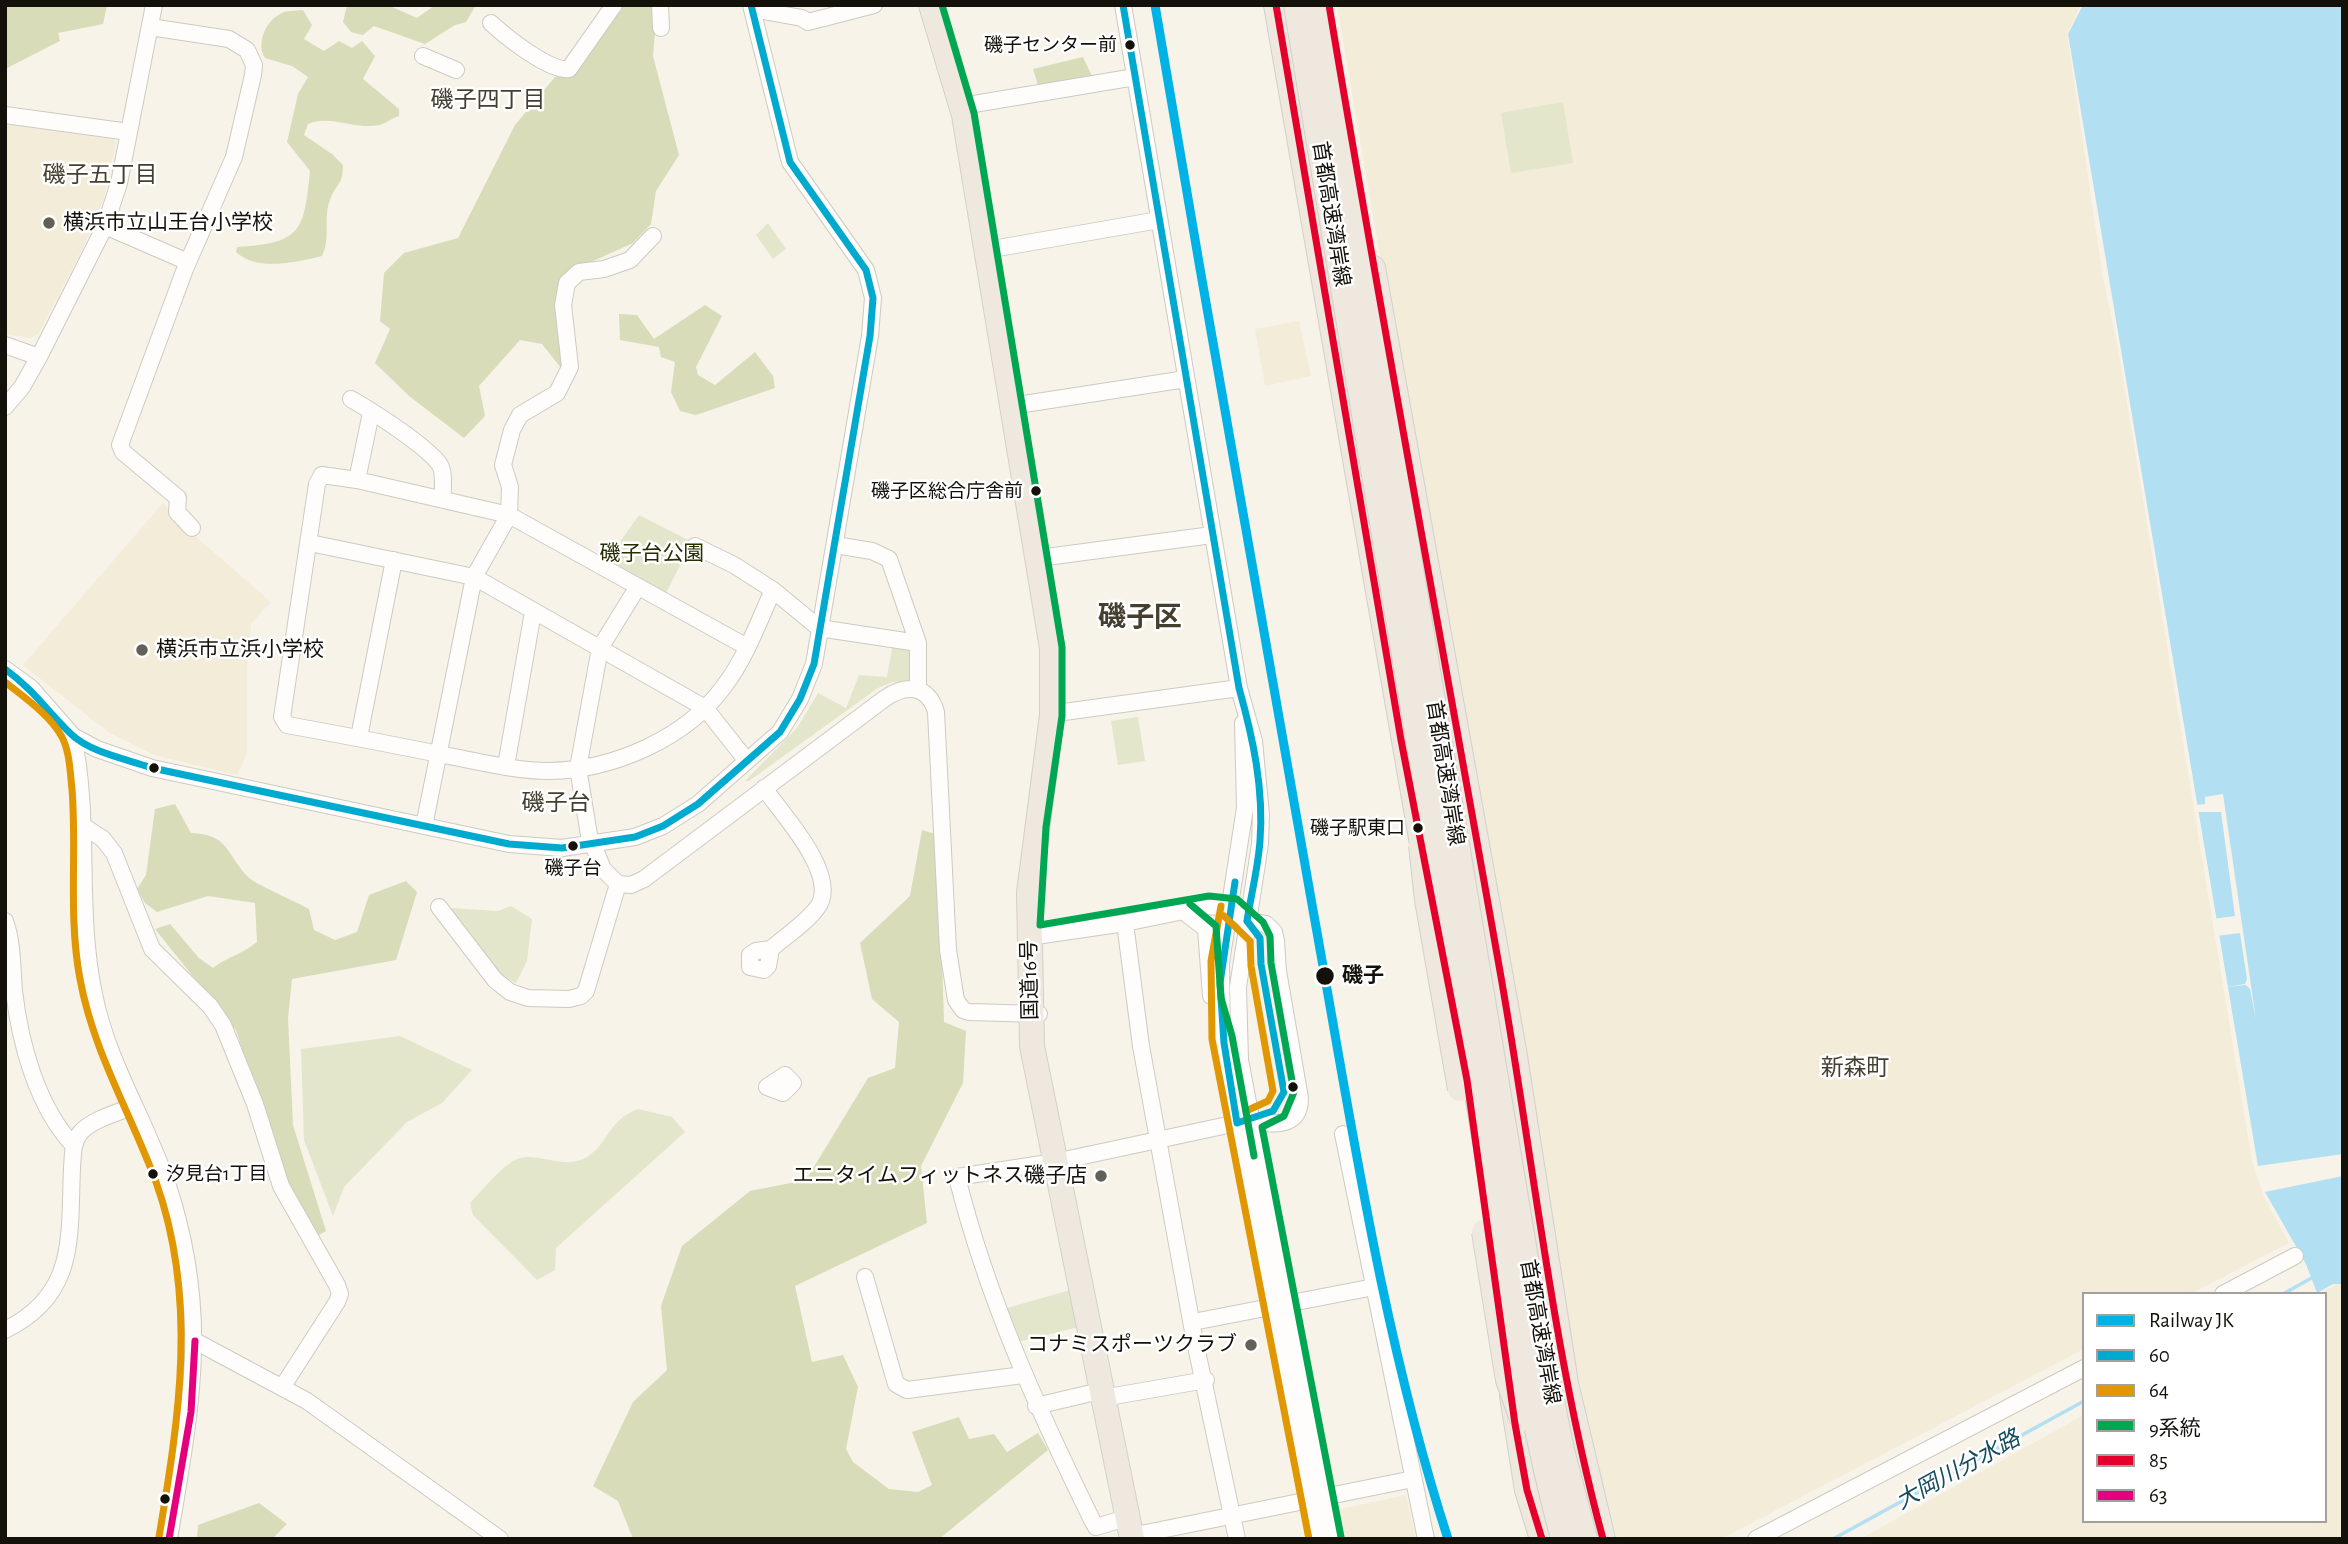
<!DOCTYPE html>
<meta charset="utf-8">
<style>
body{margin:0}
#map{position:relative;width:2348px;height:1544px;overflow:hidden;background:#f7f3e9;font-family:"Alegreya Sans","Noto Sans JP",sans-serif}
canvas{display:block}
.frame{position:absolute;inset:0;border:7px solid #13110a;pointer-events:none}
.legend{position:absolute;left:2082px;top:1292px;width:245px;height:231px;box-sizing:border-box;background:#fff;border:2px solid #a1a09d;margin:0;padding:9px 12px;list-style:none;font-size:21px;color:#13110a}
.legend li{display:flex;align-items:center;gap:14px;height:35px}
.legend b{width:35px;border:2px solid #a1a09d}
</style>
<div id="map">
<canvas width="2348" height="1544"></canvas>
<div class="frame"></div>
<ul class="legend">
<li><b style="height:9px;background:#00b2e5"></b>Railway JK</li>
<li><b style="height:9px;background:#00a9ce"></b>60</li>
<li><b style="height:9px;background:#e09701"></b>64</li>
<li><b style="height:9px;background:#00a651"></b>9系統</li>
<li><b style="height:9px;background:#e4002b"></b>85</li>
<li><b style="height:9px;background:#e5007d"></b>63</li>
</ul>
</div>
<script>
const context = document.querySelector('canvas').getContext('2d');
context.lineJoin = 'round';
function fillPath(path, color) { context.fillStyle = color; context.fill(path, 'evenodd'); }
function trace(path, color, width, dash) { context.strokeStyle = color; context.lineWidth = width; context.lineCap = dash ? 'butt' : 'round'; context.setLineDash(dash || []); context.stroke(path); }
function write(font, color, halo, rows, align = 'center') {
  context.font = font + ' "Alegreya Sans","Noto Sans JP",sans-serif'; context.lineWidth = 5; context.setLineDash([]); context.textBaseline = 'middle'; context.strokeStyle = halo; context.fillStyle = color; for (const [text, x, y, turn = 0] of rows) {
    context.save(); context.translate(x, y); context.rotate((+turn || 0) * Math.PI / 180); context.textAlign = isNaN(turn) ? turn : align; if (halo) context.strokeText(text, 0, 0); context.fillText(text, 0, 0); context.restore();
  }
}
const built = new Path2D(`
 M 1337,5 L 2081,5 L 2067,34 L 2103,278 L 2118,348 L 2252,1161 L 2264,1197 L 2289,1243 L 2190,1294 L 2084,1294 L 2084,1349 L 1721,1539 L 1617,1539 L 1606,1496 L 1578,1376 L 1463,744 Z
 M 5,124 L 113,139 L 116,143 L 104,198 L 83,248 L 39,333 L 31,338 L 5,334 Z
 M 1299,321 L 1311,376 L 1265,386 L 1255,329 Z
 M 163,503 L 186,528 L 271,602 L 251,624 L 247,669 L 247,753 L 237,775 L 154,755 L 108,732 L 23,665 Z
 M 2340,1283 L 2343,1284 L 2343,1539 L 1860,1539 L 2084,1415 L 2084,1521 L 2325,1521 L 2325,1294 L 2318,1294 Z
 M 1406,1495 L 1416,1539 L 1342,1539 L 1336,1510 Z`);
const green = new Path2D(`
 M 1563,102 L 1573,163 L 1511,173 L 1501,113 Z
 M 768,223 L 786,249 L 773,259 L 756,235 Z
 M 639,515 L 692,542 L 665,595 L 603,561 L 612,543 L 620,542 Z
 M 892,648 L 913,648 L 914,684 L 893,682 L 878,688 L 749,781 L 745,781 L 797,728 L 818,693 L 846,708 L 859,675 L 887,677 Z
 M 1138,717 L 1145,761 L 1118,765 L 1111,721 Z
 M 511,906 L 532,919 L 527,961 L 516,983 L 501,976 L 450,908 L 498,911 Z
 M 400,1036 L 472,1070 L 442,1103 L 407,1122 L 344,1187 L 333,1216 L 304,1140 L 301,1049 Z
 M 638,1109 L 672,1117 L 685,1132 L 556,1248 L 555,1270 L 537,1280 L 473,1215 L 470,1203 C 483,1190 497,1171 513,1161 C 533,1148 563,1172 587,1157 C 609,1143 608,1120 638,1109 Z
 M 1070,1290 L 1079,1327 L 1018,1342 L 1004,1309 Z`);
const forest = new Path2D(`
 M 5,5 L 107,5 L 103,24 L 58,33 L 60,41 L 5,69 Z
 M 347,5 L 388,5 L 417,18 L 435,5 L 476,5 L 466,22 L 455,25 L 425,44 L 374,26 L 363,35 L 351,32 L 343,22 Z
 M 621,5 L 654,5 L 657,9 L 653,56 L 679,155 L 656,191 L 651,224 L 633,243 L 569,272 L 555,305 L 563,342 L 561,368 L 542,344 L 520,340 L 479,386 L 485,416 L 464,438 L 409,396 L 375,363 L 390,329 L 380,321 L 384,273 L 404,253 L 458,238 L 515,125 L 555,77 L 573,75 Z
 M 303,10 L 312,25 L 304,39 L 324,51 L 339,41 L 352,48 L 362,41 L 375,56 L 363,79 L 399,109 L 399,116 C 392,118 385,124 379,125 C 356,130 329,114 308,124 L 304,135 L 332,154 L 343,165 C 343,186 336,183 330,200 C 323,217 331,238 322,256 C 296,262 257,272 236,252 L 237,247 C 301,243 304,232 310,171 L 287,142 L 298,94 L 308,77 L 292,66 L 265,58 C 256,44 265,22 280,14 C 285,10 296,11 303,10 Z
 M 1083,57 L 1092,76 L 1038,85 L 1033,69 Z
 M 705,305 L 722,316 L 696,367 L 698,375 L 715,385 L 755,352 L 773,376 L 775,388 L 696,415 L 680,411 L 671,392 L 675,362 L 661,357 L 659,347 L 620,340 L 619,314 L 637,315 L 654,339 Z
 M 175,804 L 191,833 C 231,835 225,854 249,878 C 259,886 295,901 309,909 L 314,930 L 335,940 L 357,932 L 369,895 L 406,881 L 417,892 L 396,960 L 292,979 L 288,1018 L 293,1125 L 326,1231 L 317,1236 L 283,1173 L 236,1030 L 155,929 L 170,924 L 199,958 L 213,968 C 227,957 243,954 257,942 L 255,903 L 208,896 L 157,912 L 145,903 L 137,889 L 146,875 L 155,809 Z
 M 922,830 L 938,835 L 944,1022 L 966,1031 L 963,1083 L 921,1166 L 927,1223 L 795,1286 L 812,1362 L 843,1355 L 858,1387 L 846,1449 L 853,1462 L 889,1489 L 918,1492 L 932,1485 L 912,1432 L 959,1417 L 969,1439 L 994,1434 L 1007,1452 L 1038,1433 L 1048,1450 L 939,1539 L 633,1539 L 618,1501 L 593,1486 L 633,1402 L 667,1370 L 661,1306 L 682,1246 L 750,1191 L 806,1180 L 868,1078 L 895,1068 L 899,1022 L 872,999 L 860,943 L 910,896 Z
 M 259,1503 L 287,1524 L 272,1539 L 197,1539 L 198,1525 Z`);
const water = new Path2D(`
 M 2083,5 L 2343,5 L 2343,1154 L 2258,1166 L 2068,34 Z
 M 2343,1176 L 2343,1284 L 2333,1284 L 2317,1293 L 2306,1264 L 2265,1192 Z`);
const pier = new Path2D(`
 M 2223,794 L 2256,1020 L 2250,989 L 2246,985 L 2226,987 L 2245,984 L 2247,979 L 2240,933 L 2216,936 L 2213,919 L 2235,916 L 2221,812 L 2195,812 L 2194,805 L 2205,804 L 2205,797 Z`);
const stream = new Path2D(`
 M 2283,1294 L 2315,1276
 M 1833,1539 L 2084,1401`);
const minor = new Path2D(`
 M 660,5 L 661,28
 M 1123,5 L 1239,688 L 1254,741 L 1261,814 L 1260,844 L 1238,987 L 1240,1060 L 1331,1539
 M 752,9 L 802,18 L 808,22 L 874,5
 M 491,23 C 506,37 550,72 569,69 L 614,5
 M 150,27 L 229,39 L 247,50 L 254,65 L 253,75 L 234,157 L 185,269 L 120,445 L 123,452 L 178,498 L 177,512 L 192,528
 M 423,56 L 456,70
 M 962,106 L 1135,77
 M 5,115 L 129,132
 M 105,226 L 188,262
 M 998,248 L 1159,220
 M 5,345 L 39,357
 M 351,399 C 372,411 427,446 440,465 C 445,474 442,489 443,498
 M 1024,404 L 1186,379
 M 5,407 L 22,387 L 39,357 L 105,226 L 119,183 L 154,5
 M 357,480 L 371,413
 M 310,543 L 474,577 L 705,708 L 747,761
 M 835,545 L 872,551 L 889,559 L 918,643 L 918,689
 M 695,546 L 734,565 L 773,590 L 819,628 L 918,643
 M 1039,558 L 1212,535
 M 637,588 L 600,648 L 578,768 L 589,835 L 603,869 L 618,884 L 631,885 L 644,879 L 884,699 C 905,684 928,684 936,712 L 948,950 L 956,1000 L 963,1010 L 969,1012 L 1039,1014
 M 747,647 L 509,515 L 357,480 L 322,475 L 317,484 L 282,717 L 287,725 C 343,735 399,746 454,757 C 485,763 518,771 549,771 C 614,770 687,738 725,685 C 746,657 759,621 773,590
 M 5,669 L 31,688 L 73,736 L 97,749 L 152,768 L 509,844 L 562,848 L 635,837 L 663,826 L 698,804 L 780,732 L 800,699 L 814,664 L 870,336 L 873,298 L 866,270 L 790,162 L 751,5
 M 1064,712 L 1239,688
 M 1243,723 L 1245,808 L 1221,962 L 1222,1038 L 1320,1539
 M 73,736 C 91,821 76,909 94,994 C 107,1061 145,1119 167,1183 C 211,1314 191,1407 169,1539
 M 359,737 L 394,560
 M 506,766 L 533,612
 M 764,788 C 782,814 833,868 821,901 C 816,916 783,938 771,949 L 768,966 L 764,970 L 750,967 L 750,955 L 756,951 L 771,949
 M 424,826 L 474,577 L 509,515 L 510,487 L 503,465 L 512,430 L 520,415 L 557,393 L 570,367 L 563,305 L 567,283 L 579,272 L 604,269 L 630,260 L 653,236
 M 85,827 L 103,839 L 114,853 L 152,949 L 210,1006 L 223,1025 L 255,1104 L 281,1186 L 337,1285 L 340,1294 L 337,1302 L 283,1386
 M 439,907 L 495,980 L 510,992 L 528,998 L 569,999 L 581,996 L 586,991 L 618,884
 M 1184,912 L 1206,929 L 1211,996
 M 5,921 C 13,943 12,968 14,991 C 20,1043 37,1107 74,1146
 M 1125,923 L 1141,1046 L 1194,1337 L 1237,1539
 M 1029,937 L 1125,923 L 1208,906 L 1231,908 L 1247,921 L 1266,924 L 1274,932 L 1276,941 L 1278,971 L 1300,1098 C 1300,1136 1260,1119 1237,1123 L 1055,1162 L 957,1177 C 987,1298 1038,1410 1093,1522 L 1096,1527 L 1126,1518
 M 785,1075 L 793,1083 L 783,1093 L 767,1087 Z
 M 1343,1134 L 1426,1539
 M 865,1277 L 896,1384 L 907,1390 L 1023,1375
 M 2223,1294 L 2295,1256
 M 1193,1322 L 1374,1287
 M 5,1330 C 77,1295 69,1238 72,1168 C 73,1156 72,1142 81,1132 C 93,1119 117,1113 134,1106
 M 195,1341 L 307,1401 L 500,1539
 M 1114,1396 L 1206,1380
 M 1036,1406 L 1100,1391
 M 1131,1536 L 1413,1479
 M 1756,1539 L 2084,1368`);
const highway = new Path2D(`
 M 931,5 L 964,115 L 1052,648 L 1052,715 L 1029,893 L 1032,1046 L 1132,1539
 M 1276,5 L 1426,867
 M 1373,268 L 1514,1050 L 1566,1383 L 1603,1539
 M 1512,1396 L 1527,1490 L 1542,1539`);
const highwayBridge = new Path2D(`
 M 1296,5 L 1490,1172 C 1511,1295 1531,1418 1563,1539
 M 1317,5 L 1540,1342 L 1562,1450 L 1585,1539
 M 1421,845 L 1427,900 L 1460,1089
 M 1484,1232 L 1508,1380 L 1522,1419`);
const bus1 = new Path2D(`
 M 1123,5 L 1239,688 C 1253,738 1264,789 1260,841 C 1258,868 1251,895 1247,921
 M 5,669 C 35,691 47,711 71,734 C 91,753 127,759 152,768 L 509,844 L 562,848 L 635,837 L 663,826 L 698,804 L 780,732 L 800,699 L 814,664 L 870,336 L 873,298 L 866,270 L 790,162 L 751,5
 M 1235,882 L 1220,983 L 1224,1043 L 1237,1123
 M 1237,1123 L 1273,1111 L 1284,1092 L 1261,964 L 1260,938 L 1247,921`);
const bus2 = new Path2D(`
 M 5,682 C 25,698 50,715 62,737 C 70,753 70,772 72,789 C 77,852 68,917 80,979 C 93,1051 131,1114 156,1182 C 198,1299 179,1418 159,1537
 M 1221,906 L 1211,961 L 1212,1039 L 1309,1539
 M 1224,916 L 1250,941 L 1251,966 L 1273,1091 L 1268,1101 L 1246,1111`);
const bus3 = new Path2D(`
 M 942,5 L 974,113 L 1062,647 L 1062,716 L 1046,827 L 1040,925 L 1209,896 L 1237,899 L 1263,922 L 1270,936 L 1271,963 L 1294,1092 L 1284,1116 L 1262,1127 L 1341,1537
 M 1190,904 L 1216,926 L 1221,998 L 1232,1036 L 1254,1156`);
const bus4 = new Path2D(`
 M 1276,5 L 1401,740 L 1467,1080 L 1515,1424 L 1527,1490 L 1542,1539
 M 1329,5 C 1383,330 1444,653 1501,977 C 1534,1165 1553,1354 1603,1539`);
const bus5 = new Path2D(`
 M 169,1539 L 191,1412 L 195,1341`);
const rail1 = new Path2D(`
 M 1155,5 C 1206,307 1259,609 1313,910 C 1351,1120 1382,1335 1448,1539`);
const markers = [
 [1130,45,6,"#13110a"],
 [49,223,7,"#636058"],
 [1036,491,6,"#13110a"],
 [142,650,7,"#636058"],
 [154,768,6,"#13110a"],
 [1418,828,6,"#13110a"],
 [573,846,6,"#13110a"],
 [1325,976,10,"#13110a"],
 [1293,1087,6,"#13110a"],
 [153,1174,6,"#13110a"],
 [1101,1176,7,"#636058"],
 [1251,1345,7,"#636058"],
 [165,1499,6,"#13110a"]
];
const busNames = [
 ["磯子センター前",1117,45],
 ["磯子区総合庁舎前",1023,491],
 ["磯子駅東口",1405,828],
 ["磯子台",573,868,"center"],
 ["汐見台1丁目",166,1174,"left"]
];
const streetNames = [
 ["首都高速湾岸線",1331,214,81],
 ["首都高速湾岸線",1445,773,81],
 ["国道16号",1030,980,-91],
 ["首都高速湾岸線",1540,1332,80]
];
const poiNames = [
 ["横浜市立山王台小学校",63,223],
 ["横浜市立浜小学校",156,650],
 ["エニタイムフィットネス磯子店",1087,1176,"right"],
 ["コナミスポーツクラブ",1237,1345,"right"]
];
const parkNames = [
 ["磯子台公園",652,554]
];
const stopNames = [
 ["磯子",1342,976]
];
const neighbourhoodNames = [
 ["磯子四丁目",488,100],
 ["磯子五丁目",100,175],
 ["磯子台",556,803],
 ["新森町",1855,1068]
];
const waterNames = [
 ["大岡川分水路",1958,1470,-29]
];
const districtNames = [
 ["磯子区",1140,618]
];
fillPath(built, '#f2ecd9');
fillPath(green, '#e3e6ca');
fillPath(forest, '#d8dcb8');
fillPath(water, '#b2dff1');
fillPath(pier, '#f7f3e9');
trace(stream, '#b2dff1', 3.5);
trace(minor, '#cdcac2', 18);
trace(highway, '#d1d0cb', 26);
trace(minor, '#fefdfc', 16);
trace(highway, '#eee8df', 24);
trace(highwayBridge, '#d1d0cb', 26, []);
trace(highwayBridge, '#eee8df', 24);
trace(bus1, '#00a9ce', 7);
trace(bus2, '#e09701', 7);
trace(bus3, '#00a651', 7);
trace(bus4, '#e4002b', 7);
trace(bus5, '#e5007d', 7);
trace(rail1, '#00b2e5', 9);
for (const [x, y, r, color] of markers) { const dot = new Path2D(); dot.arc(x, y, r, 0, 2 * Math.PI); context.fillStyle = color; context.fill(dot); trace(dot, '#fff', 2.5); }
write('19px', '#13110a', '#fff', busNames, 'right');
write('21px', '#13110a', '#fff', streetNames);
write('21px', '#13110a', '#fff', poiNames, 'left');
write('21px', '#282e01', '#fff', parkNames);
write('bold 21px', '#13110a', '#fff', stopNames, 'left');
write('23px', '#453f30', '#fff', neighbourhoodNames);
write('italic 23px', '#154b60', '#fff', waterNames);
write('bold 28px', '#453f30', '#fff', districtNames);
</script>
